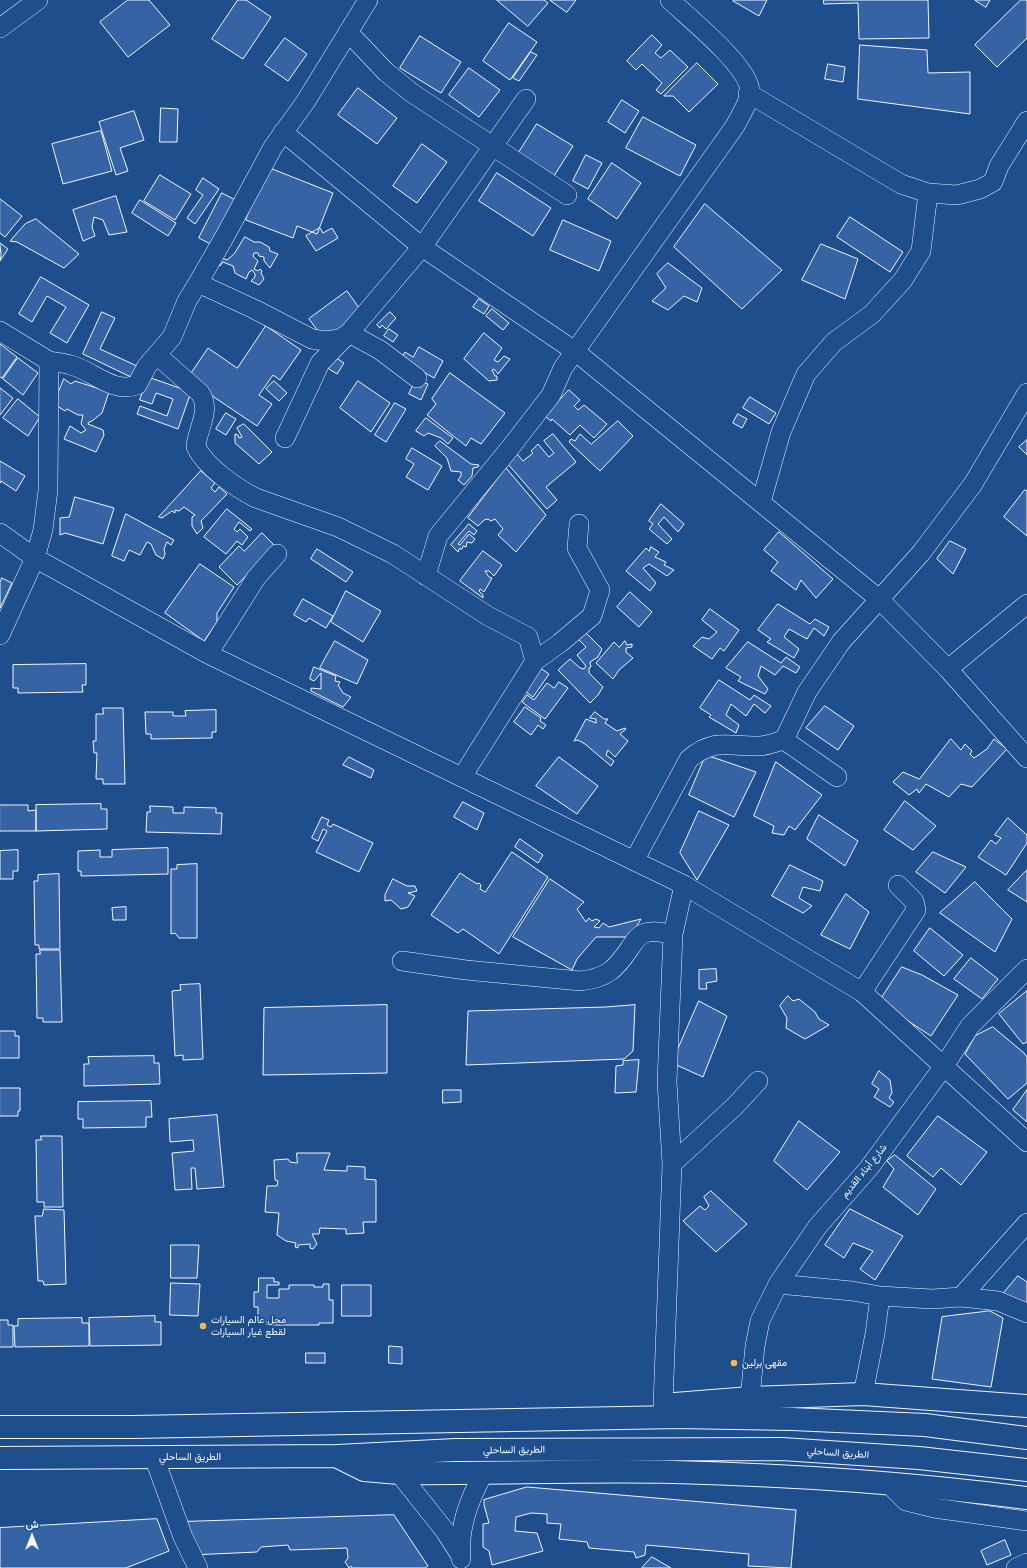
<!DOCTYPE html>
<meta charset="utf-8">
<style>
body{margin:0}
#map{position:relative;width:1027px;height:1568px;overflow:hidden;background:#1f4e8c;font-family:Inter,Vazirmatn,sans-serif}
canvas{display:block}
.north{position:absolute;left:12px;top:1516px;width:40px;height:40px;-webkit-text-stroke:3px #1f4e8c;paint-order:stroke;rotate:0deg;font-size:11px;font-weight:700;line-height:16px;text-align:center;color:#f2f6ff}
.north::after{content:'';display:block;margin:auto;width:14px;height:18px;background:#f2f6ff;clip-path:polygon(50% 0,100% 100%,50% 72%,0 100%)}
</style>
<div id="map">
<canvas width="1027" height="1568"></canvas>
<div class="north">ش</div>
</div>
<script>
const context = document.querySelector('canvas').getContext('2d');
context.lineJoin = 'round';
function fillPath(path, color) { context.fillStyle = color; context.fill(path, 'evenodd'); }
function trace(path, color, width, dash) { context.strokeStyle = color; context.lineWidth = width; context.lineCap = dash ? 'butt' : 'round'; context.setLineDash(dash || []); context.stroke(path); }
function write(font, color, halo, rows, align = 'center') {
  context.font = font + ' Inter,Vazirmatn,sans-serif'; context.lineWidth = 3; context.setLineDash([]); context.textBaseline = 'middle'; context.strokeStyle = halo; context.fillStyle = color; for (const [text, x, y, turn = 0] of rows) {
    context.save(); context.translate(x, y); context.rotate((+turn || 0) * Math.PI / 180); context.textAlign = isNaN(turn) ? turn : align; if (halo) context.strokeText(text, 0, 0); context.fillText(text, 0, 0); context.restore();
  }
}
const building = new Path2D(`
 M 128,0 L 149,0 L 170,25 L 128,57 L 100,22 Z
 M 238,0 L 246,0 L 271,17 L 243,59 L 212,39 Z
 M 497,0 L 544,0 L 548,3 L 528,26 Z
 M 550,0 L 576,0 L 567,12 Z
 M 734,0 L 767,0 L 759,16 L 733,1 Z
 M 824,0 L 928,0 L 929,38 L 859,39 L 858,3 L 824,4 Z
 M 975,0 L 990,0 L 986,7 Z
 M 1021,0 L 1027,0 L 1027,38 L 997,67 L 975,45 Z
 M 509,23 L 537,42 L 510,80 L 483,61 Z
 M 652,35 L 662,45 L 655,53 L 661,58 L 670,50 L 688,67 L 661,94 L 656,90 L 662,83 L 642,64 L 636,70 L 627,61 Z
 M 420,36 L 461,62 L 441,93 L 400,68 Z
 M 285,38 L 307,54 L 288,81 L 265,65 Z
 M 860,45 L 927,50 L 928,73 L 970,72 L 970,114 L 858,99 Z
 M 531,52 L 537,55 L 519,81 L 513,78 Z
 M 697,63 L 718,84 L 689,112 L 673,96 L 664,96 Z
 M 828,64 L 845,67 L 843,82 L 825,79 Z
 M 469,68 L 500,90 L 479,117 L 449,95 Z
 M 358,88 L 397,118 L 377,144 L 338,115 Z
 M 622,100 L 639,111 L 625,133 L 608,122 Z
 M 161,108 L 178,109 L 177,142 L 160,142 Z
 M 134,111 L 144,140 L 120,148 L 128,171 L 116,175 L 99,122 Z
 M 643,117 L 696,145 L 680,176 L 626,148 Z
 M 537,124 L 573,146 L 552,179 L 516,157 Z
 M 101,131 L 112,171 L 63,184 L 52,144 Z
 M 422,144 L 447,162 L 417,203 L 393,186 Z
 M 586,155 L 602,163 L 588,189 L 573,181 Z
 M 612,163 L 641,183 L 617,219 L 588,199 Z
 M 267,167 L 333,193 L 317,234 L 297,226 L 293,238 L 246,220 Z
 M 497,173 L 551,208 L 533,236 L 479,201 Z
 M 160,175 L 191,194 L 175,220 L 144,201 Z
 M 203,178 L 219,189 L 195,224 L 187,218 L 203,195 L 196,190 Z
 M 222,193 L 239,202 L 216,247 L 199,238 Z
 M 116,196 L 127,232 L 109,235 L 103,220 L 94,217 L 92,227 L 95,236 L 83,241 L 73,210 Z
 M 0,199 L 22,216 L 5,237 L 0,233 Z
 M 140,200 L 176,223 L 168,236 L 132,213 Z
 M 705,204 L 782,270 L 742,309 L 674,247 Z
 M 850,217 L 903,252 L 890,272 L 837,237 Z
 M 36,219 L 79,254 L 64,268 L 17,242 L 10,241 L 25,224 Z
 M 563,220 L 611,241 L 599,271 L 550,250 Z
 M 320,228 L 323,233 L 332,228 L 338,238 L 316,251 L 306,236 Z
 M 245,237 L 254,242 L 260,242 L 269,247 L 270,251 L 278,254 L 270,268 L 264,261 L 264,257 L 259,256 L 258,253 L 254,253 L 253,256 L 258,261 L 254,269 L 258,271 L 260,269 L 262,271 L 261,273 L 264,279 L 259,285 L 251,281 L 255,277 L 255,274 L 252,270 L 249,272 L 246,279 L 235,273 L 233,266 L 223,262 L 220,266 L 218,264 L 222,258 L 227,260 L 234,254 Z
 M 0,243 L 8,249 L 0,261 L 1,255 Z
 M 821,244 L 858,259 L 845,299 L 802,280 Z
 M 668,263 L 702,288 L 697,302 L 684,296 L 668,310 L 652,301 L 666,288 L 657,274 Z
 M 41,277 L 89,305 L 67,343 L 50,333 L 66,307 L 47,296 L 32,322 L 19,314 Z
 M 347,291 L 362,312 L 324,339 L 309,319 Z
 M 479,299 L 489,306 L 484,314 L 473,307 Z
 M 492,309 L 509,323 L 503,330 L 486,316 Z
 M 102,312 L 115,318 L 100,349 L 137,366 L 131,377 L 83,354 Z
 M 390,312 L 396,318 L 386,329 L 382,325 L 380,328 L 377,325 Z
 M 266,326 L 301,350 L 280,380 L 273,375 L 259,395 L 272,404 L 257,426 L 187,379 L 208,348 L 237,368 Z
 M 389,329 L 398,335 L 393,342 L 384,336 Z
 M 484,333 L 502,348 L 494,360 L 498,362 L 504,356 L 510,359 L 498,374 L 494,369 L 492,370 L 495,376 L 497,376 L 497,380 L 489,381 L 464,359 Z
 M 0,344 L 17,357 L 2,378 L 0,377 Z
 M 419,347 L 443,361 L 434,378 L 401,359 L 405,352 L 413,357 Z
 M 333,356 L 344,363 L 337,374 L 326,367 Z
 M 18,358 L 38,373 L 23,395 L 3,379 Z
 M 450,373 L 505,413 L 481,444 L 471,438 L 466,446 L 427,415 L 436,404 L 432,399 Z
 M 148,377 L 191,392 L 178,429 L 137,414 L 140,406 L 167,416 L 173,399 L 156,393 L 152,404 L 140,400 Z
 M 64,379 L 71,384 L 75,381 L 109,392 L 102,413 L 92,421 L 89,422 L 88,424 L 103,430 L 104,435 L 96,452 L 64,439 L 70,426 L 81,433 L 86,430 L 81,424 L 83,415 L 78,415 L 67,409 L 65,411 L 54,404 Z
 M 416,379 L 428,384 L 421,400 L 409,394 Z
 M 274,381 L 287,393 L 279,401 L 266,389 Z
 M 358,381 L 390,403 L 371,432 L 340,408 Z
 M 0,388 L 13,398 L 0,415 Z
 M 569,390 L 580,400 L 574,406 L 578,410 L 584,405 L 607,424 L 594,438 L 580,425 L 570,435 L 552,419 L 551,421 L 545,416 Z
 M 750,397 L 776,413 L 769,424 L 743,408 Z
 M 18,399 L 40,417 L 28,436 L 3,418 Z
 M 395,403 L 406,409 L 386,442 L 375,435 Z
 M 226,413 L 236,419 L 226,435 L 216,429 Z
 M 738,414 L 747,419 L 742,428 L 733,423 Z
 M 426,418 L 453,438 L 448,444 L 441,438 L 428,433 L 424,436 L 416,431 Z
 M 618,421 L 633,436 L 600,471 L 569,442 L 571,439 L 575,441 L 580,434 L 591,444 Z
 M 244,424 L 272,452 L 259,464 L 235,443 L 235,434 L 238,435 L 239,438 L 242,437 L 237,428 Z
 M 553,434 L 576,462 L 546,487 L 557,500 L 547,509 L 507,463 L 517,454 L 523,461 L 533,453 L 531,451 L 538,444 L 549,457 L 554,453 L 544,441 Z
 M 1027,440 L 1027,455 L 1019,447 Z
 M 440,441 L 471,464 L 479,465 L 478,467 L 473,468 L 472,476 L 464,485 L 458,480 L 461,476 L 461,472 L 451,471 L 447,458 L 435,446 Z
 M 412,448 L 442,466 L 428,490 L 406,477 L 414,464 L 406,459 Z
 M 0,461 L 25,476 L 16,491 L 1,481 L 0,483 Z
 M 506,468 L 546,515 L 516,552 L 498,535 L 503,529 L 495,519 L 491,521 L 488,519 L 484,520 L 478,526 L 468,518 Z
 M 201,471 L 215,483 L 211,488 L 215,492 L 219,487 L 227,494 L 201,521 L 203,528 L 197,534 L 192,526 L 192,517 L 195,515 L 184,507 L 179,511 L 175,510 L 175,513 L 172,511 L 162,518 L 159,517 Z
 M 1025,490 L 1027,491 L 1027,536 L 1004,517 Z
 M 75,497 L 114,508 L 103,544 L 65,533 L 60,535 L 60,518 L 69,517 Z
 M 661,504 L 684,524 L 678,532 L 664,517 L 658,524 L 672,539 L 667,544 L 649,529 L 653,524 L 649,521 Z
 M 227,509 L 252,529 L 250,531 L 239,522 L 234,529 L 237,532 L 240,529 L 248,537 L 242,545 L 237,541 L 226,554 L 204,537 Z
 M 126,514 L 174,540 L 171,545 L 167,542 L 164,549 L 165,554 L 163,559 L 156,555 L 151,544 L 147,542 L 140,555 L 129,550 L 124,561 L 112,556 Z
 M 469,524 L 477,531 L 474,535 L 469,531 L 458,544 L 460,545 L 469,534 L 475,539 L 472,543 L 467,542 L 466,547 L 463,546 L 462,549 L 459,549 L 458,552 L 451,545 Z
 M 779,532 L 833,579 L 816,598 L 801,580 L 796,590 L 771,571 L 778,562 L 764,550 Z
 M 262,533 L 275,546 L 237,585 L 219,567 L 239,546 L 244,551 Z
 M 950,541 L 966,549 L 953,574 L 937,559 Z
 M 651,547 L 659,552 L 655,557 L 666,562 L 664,565 L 674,570 L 667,576 L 649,564 L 643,568 L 656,583 L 650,591 L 626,571 L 646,548 L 649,551 Z
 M 317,549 L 353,572 L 346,582 L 311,559 Z
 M 483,551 L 502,565 L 494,576 L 489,571 L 485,571 L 489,577 L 492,578 L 484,592 L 480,589 L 479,591 L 483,595 L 483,598 L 460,581 Z
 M 200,564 L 234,587 L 217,613 L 217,622 L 204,641 L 165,613 Z
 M 2,578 L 12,583 L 0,608 L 0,583 Z
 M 346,591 L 381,611 L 363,642 L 331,622 Z
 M 630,592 L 652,612 L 639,627 L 617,607 Z
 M 303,599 L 333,616 L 326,628 L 309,618 L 306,622 L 294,615 Z
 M 778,604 L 810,624 L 815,619 L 829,627 L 824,636 L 814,628 L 807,639 L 789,629 L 784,637 L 799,649 L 794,658 L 767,642 L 771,639 L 758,630 Z
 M 710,609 L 739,630 L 724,651 L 720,648 L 712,659 L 693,646 L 702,637 L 709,639 L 717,632 L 702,620 Z
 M 586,633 L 602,649 L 598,657 L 590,662 L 591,667 L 589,668 L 589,673 L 603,687 L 598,695 L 590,703 L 558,670 L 570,659 L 580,668 L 584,669 L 586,666 L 577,655 L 586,647 L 579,640 Z
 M 335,641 L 368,660 L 357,684 L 320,668 Z
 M 625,641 L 627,645 L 632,644 L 632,647 L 626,648 L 626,652 L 633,658 L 619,670 L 613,679 L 596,663 L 614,642 L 619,647 Z
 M 748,642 L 781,663 L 786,657 L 800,667 L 796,673 L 783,666 L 775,675 L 761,666 L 758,676 L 768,689 L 765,694 L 738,681 L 741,677 L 726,668 Z
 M 86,664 L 86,685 L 82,685 L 83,692 L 18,693 L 18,688 L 13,688 L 13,665 Z
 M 314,667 L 336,676 L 335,681 L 340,682 L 338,685 L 343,693 L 351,697 L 343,707 L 311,691 L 311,688 L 321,689 L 321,673 L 314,681 L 310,679 Z
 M 539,667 L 549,674 L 533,697 L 523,690 Z
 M 719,680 L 750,700 L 754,695 L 771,706 L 765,713 L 754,704 L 746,716 L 731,704 L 726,715 L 739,725 L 736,733 L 709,717 L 711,715 L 700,708 Z
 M 559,682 L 568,688 L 545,719 L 522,702 L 527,695 L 534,700 L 547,683 L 554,688 Z
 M 825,706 L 854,726 L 838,750 L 806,728 Z
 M 525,707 L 541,718 L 540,721 L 546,725 L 543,729 L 538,725 L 531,735 L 514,722 Z
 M 103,708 L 123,708 L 125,784 L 103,784 L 103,779 L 96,779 L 97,753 L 94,753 L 93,741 L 96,741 L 96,714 L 103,714 Z
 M 216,710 L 216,732 L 212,732 L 212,738 L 151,739 L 151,734 L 146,734 L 145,712 L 173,712 L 173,716 L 186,716 L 185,711 Z
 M 595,712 L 604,719 L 608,719 L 605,723 L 617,731 L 625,728 L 626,729 L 620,734 L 628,741 L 615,757 L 608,750 L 606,755 L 614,761 L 611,766 L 585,744 L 578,740 L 574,741 L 586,719 L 596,723 L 596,719 L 590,718 Z
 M 951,739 L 961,750 L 965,744 L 972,751 L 970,754 L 974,758 L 987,749 L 994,739 L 1007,749 L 972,787 L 961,784 L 949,797 L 926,784 L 919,793 L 917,789 L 909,795 L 893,782 L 903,772 L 919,779 Z
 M 706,755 L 756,772 L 734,817 L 689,795 Z
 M 349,757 L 374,770 L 371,778 L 343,765 Z
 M 559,757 L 598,786 L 577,814 L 536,786 Z
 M 776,762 L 822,795 L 795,830 L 789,826 L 784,835 L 772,833 L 774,826 L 754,816 Z
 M 905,801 L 936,826 L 913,850 L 884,830 Z
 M 463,802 L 484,813 L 477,830 L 454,817 Z
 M 101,804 L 101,809 L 107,809 L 107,829 L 36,831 L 36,805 Z
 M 0,805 L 28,805 L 28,811 L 36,810 L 36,831 L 0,831 Z
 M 150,806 L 173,807 L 173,813 L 184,813 L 184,807 L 216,808 L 216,813 L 222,813 L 221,834 L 146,832 L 147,812 L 150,812 Z
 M 699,811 L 729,825 L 697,880 L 680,853 Z
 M 819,815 L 858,841 L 845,866 L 807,839 Z
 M 322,817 L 329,820 L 327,825 L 331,827 L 333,824 L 373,843 L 359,872 L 316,852 L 327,831 L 323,829 L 318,841 L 312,838 Z
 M 1008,818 L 1027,835 L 1027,843 L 1006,875 L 978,857 L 991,840 L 996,844 L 1001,838 L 995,835 Z
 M 520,839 L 543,855 L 538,863 L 515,847 Z
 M 168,848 L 168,874 L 81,876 L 81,871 L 78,871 L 78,851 L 100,850 L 100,857 L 112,857 L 112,850 Z
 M 18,850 L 18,871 L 13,871 L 13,879 L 0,879 L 0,851 Z
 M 512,852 L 548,877 L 499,954 L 463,929 L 458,933 L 431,915 L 460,873 L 477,884 L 479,883 L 481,885 L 480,889 L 485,892 Z
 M 933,852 L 966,867 L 945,893 L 916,872 Z
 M 197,864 L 197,938 L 179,938 L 175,933 L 171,934 L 171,869 L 177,869 L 177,865 Z
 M 790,865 L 823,881 L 820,891 L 803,887 L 799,898 L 812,906 L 803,913 L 772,896 Z
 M 1027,870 L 1027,902 L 1008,890 Z
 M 59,874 L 60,949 L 39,949 L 39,945 L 35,945 L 34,881 L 38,881 L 38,875 Z
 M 393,879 L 407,886 L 415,886 L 417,891 L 408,893 L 415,896 L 408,907 L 401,909 L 391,900 L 385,901 L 385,895 Z
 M 550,879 L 584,902 L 577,909 L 586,922 L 589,918 L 592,921 L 596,919 L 600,921 L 594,927 L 599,928 L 603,923 L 609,927 L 641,919 L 630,937 L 596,937 L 577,959 L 572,970 L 513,937 Z
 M 975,882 L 1012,919 L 995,952 L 940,913 Z
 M 846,894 L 869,912 L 850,949 L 821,935 Z
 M 126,907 L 126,920 L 113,920 L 112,908 Z
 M 930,928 L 963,955 L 944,976 L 914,951 Z
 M 40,950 L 60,950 L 62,1022 L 43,1022 L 43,1018 L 37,1018 L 36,954 L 40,954 Z
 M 971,958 L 998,979 L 982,999 L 954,979 Z
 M 902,967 L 922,975 L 958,995 L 931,1036 L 879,1002 Z
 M 716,969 L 717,981 L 706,983 L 707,989 L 699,989 L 699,970 Z
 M 200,984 L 203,1059 L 183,1060 L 183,1055 L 175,1056 L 172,991 L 181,990 L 180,985 Z
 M 1027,991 L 1027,1042 L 1023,1044 L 999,1014 Z
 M 788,996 L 793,1001 L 799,999 L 815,1012 L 819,1019 L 829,1025 L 805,1039 L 786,1028 L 787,1018 L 780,1006 Z
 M 699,1001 L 727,1016 L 703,1077 L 672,1063 Z
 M 387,1005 L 387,1073 L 263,1075 L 264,1008 Z
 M 635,1005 L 633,1051 L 624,1059 L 466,1065 L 468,1011 L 606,1007 Z
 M 993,1027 L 1024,1053 L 1027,1057 L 1027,1083 L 1008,1099 L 965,1054 L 975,1036 Z
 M 0,1031 L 15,1031 L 15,1036 L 19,1036 L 19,1058 L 0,1058 Z
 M 154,1056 L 154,1063 L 159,1063 L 160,1084 L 84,1086 L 84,1064 L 89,1064 L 88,1057 Z
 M 639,1060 L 636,1092 L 615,1093 L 616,1066 L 623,1065 L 623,1061 Z
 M 879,1071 L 890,1080 L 892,1093 L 889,1098 L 894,1102 L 890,1107 L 874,1097 L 879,1089 L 872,1084 Z
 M 0,1088 L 20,1088 L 20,1111 L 18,1111 L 18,1116 L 0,1116 Z
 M 443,1090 L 461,1090 L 461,1102 L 443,1103 Z
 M 1027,1090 L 1027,1122 L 1013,1110 Z
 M 151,1101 L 152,1117 L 146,1117 L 146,1127 L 83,1128 L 83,1119 L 78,1119 L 78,1102 Z
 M 217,1115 L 224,1187 L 197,1189 L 195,1168 L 191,1168 L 192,1189 L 175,1190 L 172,1153 L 194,1151 L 193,1140 L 170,1142 L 169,1119 Z
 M 938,1116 L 987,1152 L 961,1185 L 941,1168 L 933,1177 L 907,1156 Z
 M 799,1121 L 840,1152 L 807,1190 L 774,1161 Z
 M 41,1136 L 62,1136 L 63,1207 L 44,1207 L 44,1202 L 37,1202 L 36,1140 L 41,1140 Z
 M 297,1153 L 330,1153 L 324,1170 L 347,1171 L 347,1166 L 365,1167 L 365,1179 L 376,1180 L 376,1222 L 363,1222 L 364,1233 L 346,1234 L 346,1229 L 320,1228 L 319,1234 L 312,1234 L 317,1244 L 313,1249 L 310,1248 L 310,1244 L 298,1245 L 298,1248 L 295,1247 L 296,1243 L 286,1241 L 277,1235 L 279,1213 L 265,1212 L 267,1186 L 277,1186 L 278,1181 L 275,1180 L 274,1160 L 288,1159 L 290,1162 L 297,1163 Z
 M 895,1155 L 936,1189 L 918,1215 L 883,1187 L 894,1169 L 887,1161 Z
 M 711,1191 L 747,1224 L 716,1252 L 683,1221 L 700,1206 L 705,1210 L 709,1206 L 704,1197 Z
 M 44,1209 L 64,1210 L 66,1284 L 44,1285 L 43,1281 L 38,1281 L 35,1216 L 42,1216 Z
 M 850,1209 L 903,1236 L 875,1280 L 860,1269 L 873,1251 L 853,1243 L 844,1258 L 825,1245 Z
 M 171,1245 L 199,1245 L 197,1278 L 171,1278 Z
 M 1018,1276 L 1027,1282 L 1027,1306 L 1003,1294 Z
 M 259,1278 L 274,1278 L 274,1282 L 279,1282 L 279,1285 L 267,1285 L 267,1298 L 279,1298 L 279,1289 L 289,1289 L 289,1285 L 314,1285 L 314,1287 L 323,1287 L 323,1284 L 329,1284 L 329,1300 L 333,1300 L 333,1323 L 319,1323 L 319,1325 L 267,1325 L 267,1322 L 258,1322 L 258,1307 L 254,1307 L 254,1292 L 258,1292 Z
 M 171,1283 L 200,1284 L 198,1316 L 170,1315 Z
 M 342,1285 L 371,1285 L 371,1316 L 342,1316 Z
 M 990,1311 L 1003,1318 L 991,1387 L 932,1379 L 942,1317 Z
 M 155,1316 L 155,1322 L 161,1322 L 161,1345 L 90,1346 L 89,1318 Z
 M 82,1318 L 82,1323 L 89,1323 L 89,1346 L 15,1347 L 14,1326 L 18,1326 L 18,1319 Z
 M 0,1320 L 8,1320 L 8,1325 L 13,1325 L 13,1347 L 0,1347 Z
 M 389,1346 L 402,1347 L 402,1364 L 389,1363 Z
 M 306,1353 L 325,1353 L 325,1363 L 306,1363 Z
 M 527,1487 L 796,1510 L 791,1568 L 748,1566 L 749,1554 L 646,1545 L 645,1555 L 636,1558 L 634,1552 L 589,1548 L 587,1542 L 559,1539 L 561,1524 L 547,1523 L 547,1514 L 531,1513 L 516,1517 L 515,1531 L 537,1533 L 543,1551 L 492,1565 L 489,1551 L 483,1547 L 483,1524 L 489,1523 L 484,1505 L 484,1500 Z
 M 394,1515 L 428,1566 L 425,1568 L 352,1568 L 351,1566 L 349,1568 L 345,1562 L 348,1558 L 347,1548 L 290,1550 L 288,1545 L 261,1547 L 257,1552 L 191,1555 L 180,1522 Z
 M 157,1519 L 169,1551 L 126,1568 L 0,1568 L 0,1528 Z
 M 1005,1540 L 1011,1555 L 987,1565 L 981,1551 Z
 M 652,1557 L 671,1568 L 642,1568 Z`);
const minor = new Path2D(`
 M 0,28 L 38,0
 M 348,32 L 386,72 L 412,93 L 567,195
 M 748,93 L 901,184 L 928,193 L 957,195 L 980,189 L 993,182 L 999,166 L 1027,121
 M 283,132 L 422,247 L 576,352 L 879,599 L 948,669 L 1027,758
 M 198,283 L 225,236 L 273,147 L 306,101 L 368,0
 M 0,331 L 49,361 L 48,490 L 43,530 L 35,558 L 0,635
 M 158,356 L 200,393 C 212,410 197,429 196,447 C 206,467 236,488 256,498 L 338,527 L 393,554 L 488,616 L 528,637 L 535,661
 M 49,361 C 56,362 64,363 71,365 C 93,371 113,394 137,385 L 147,366 L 172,337 L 187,301 L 198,283 L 254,309 L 312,339 L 325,341 L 340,339 L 349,333 L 380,350 L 417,378
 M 285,438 L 320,363 L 349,333 L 422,247 L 526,99
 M 761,502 L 781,432 L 806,374 L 834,342 L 872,314 L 903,280 L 921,251 L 928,193
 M 0,533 L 35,558 L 208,654 L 684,885 L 862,992 L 1027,1142
 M 426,576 L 438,536 L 510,448 L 551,395 L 563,368 L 735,126 C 740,116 753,97 749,86 C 742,61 690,19 670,0
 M 208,654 L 256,578 L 277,554
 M 948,669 L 1027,604
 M 784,740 L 837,777
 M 462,777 L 535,661 L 560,643 L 592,616 L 600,590 L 577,548 L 579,524
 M 634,861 L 689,759 C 715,737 729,747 759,746 C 767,746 776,742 784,740 L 807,692 L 841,642 L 921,553 L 973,484 L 1027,393
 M 402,961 L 466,970 L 580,981 C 607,978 615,970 630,948 C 634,942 638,935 645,933 C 653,930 664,933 673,934
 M 862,992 L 916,910 L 914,901 L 898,885
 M 672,1164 L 735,1106 L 758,1081
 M 778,1284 L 852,1291 L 880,1296
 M 961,1297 L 1027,1223
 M 863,1394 L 875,1334 L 880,1296 L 932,1299 L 961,1297 L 998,1301 L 1027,1313
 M 750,1398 L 755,1346 L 760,1321 L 778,1284 L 818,1226 L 869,1168 L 944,1066 L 970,1026 L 1027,969
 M 663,1405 L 672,1164 L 667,1082 L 673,934 L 684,885
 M 154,1457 L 183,1537 L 198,1568
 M 399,1473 L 445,1531 L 461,1556
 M 889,1484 L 906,1501 L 934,1508 L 1027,1521
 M 461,1559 C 458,1528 469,1500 483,1474
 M 1016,1568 L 1027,1563`);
const highway = new Path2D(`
 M 675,1404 L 750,1398 L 863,1394 L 1027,1406
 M 0,1427 L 133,1427 L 677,1417 L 792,1419 L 925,1425 L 1027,1438
 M 0,1458 L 337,1456 L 456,1450 L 782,1449 L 919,1458 L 1027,1470
 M 340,1458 L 364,1470 L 399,1473 C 491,1474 582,1470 674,1472 C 792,1475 910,1483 1027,1498`);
const markers = [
 [203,1326,4,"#ffb74d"],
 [734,1363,4,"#ffb74d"]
];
const streetNames = [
 ["شارع أبناء القديم",864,1171,-51],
 ["الطريق الساحلي",514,1450,-1],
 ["الطريق الساحلي",838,1453,4],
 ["الطريق الساحلي",190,1457]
];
const poiNames = [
 ["محل عالم السيارات",211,1320],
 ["لقطع غيار السيارات",211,1332],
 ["مقهى برلين",742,1363]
];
fillPath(building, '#3563a3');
trace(building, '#f2f6ff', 1);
trace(minor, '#f2f6ff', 20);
trace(highway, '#f2f6ff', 24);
trace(minor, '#1f4e8c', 19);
trace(highway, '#1f4e8c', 22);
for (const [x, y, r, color] of markers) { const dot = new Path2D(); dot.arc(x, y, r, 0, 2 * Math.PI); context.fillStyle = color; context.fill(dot); trace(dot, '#1f4e8c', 1.5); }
write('10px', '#f2f6ff', '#1f4e8c', streetNames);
write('10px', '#f2f6ff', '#1f4e8c', poiNames, 'left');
</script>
